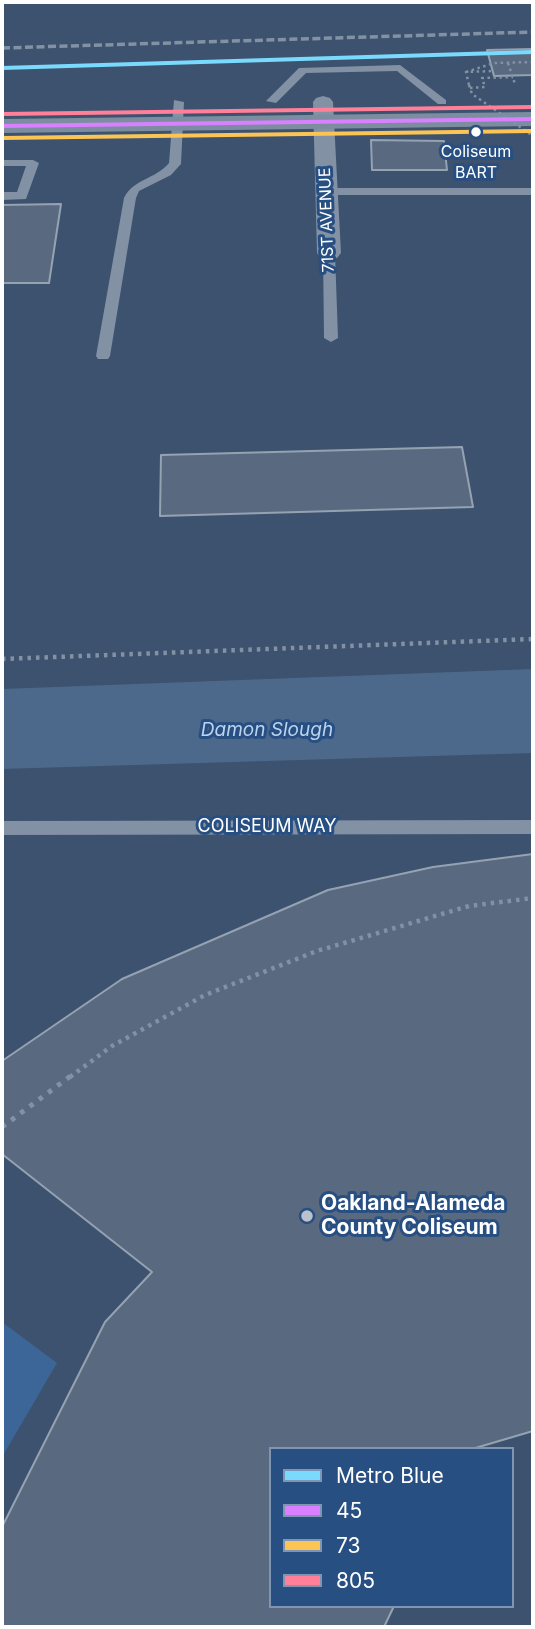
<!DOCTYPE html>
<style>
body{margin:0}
#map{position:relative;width:535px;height:1629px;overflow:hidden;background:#3c526e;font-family:Inter,sans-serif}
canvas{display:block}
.frame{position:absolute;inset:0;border:4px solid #fff;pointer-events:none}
.legend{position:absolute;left:269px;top:1447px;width:245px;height:161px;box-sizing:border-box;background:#284f82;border:2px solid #7e95b4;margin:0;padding:9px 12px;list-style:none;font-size:21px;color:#fff}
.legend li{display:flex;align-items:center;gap:14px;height:35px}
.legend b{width:35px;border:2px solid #7e95b4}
</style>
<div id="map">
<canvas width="535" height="1629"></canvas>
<div class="frame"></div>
<ul class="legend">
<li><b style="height:9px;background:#7adafe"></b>Metro Blue</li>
<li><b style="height:9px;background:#d880ff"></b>45</li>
<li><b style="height:9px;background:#fcc553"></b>73</li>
<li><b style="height:9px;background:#ff8098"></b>805</li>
</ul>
</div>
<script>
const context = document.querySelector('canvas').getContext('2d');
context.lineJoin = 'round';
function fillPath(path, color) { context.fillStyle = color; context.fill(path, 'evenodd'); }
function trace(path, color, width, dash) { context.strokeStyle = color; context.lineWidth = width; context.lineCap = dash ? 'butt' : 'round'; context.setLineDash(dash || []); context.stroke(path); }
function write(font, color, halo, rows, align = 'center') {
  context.font = font + ' Inter,sans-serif'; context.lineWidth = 6; context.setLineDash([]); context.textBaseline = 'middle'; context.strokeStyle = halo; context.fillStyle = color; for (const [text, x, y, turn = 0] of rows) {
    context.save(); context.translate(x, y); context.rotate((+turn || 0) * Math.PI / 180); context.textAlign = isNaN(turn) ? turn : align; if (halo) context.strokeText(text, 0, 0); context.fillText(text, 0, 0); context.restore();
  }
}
const green = new Path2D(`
 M 2,1322 L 57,1363 L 2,1457 Z`);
const water = new Path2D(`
 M 533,669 L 533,753 L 2,769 L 2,689 Z`);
const building = new Path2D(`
 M 533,49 L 533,75 L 494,76 L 487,50 Z
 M 371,140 L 444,141 L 447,170 L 372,170 Z
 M 61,204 L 49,283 L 2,283 L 2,205 Z
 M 462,447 L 473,507 L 160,516 L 161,455 Z
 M 533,854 L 533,1431 L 472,1449 L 271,1449 L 271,1606 L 394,1606 L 384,1627 L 2,1627 L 2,1527 L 105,1322 L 152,1272 L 2,1154 L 2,1061 L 122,979 L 328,890 L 433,867 Z`);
const pathFar2 = new Path2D(`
 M 508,63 L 515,84
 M 466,72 L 494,63 L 533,62
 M 469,85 L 466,72 L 493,71
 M 470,88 L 485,87 L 482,78 L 513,77`);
const pathFar1 = new Path2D(`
 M 2,659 L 533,639
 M 70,1077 L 112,1046 L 205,995 L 317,951 L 469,906 L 533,898`);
const path = new Path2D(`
 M 2,1127 L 72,1075`);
const service = new Path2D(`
 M 400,65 L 446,100 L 446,104 L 438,104 L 397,71 L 306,73 L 276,103 L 266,101 L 299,68 Z
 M 174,100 L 184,102 L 181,164 L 171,175 L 139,191 L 136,198 L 110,356 L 108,359 L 98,359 L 96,356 L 124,198 C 133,179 156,179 169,163 Z
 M 2,160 L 33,160 L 39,163 L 26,199 L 2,200 L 2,192 L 17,192 L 26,166 L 2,166 Z
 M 323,188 L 533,188 L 533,195 L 327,195 L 323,194 Z
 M 329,249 L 335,253 L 338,338 L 331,342 L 324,338 L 323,253 Z
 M 533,820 L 533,834 L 2,835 L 2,821 Z`);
const minor = new Path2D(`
 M 323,96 L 330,98 L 333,102 L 341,253 L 337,258 L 321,258 L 317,253 L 313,102 L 316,98 Z`);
const secondary = new Path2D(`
 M 533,112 L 533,126 L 2,133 L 2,119 Z`);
const rail = new Path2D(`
 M 2,48 L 533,32`);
const pathBridge = new Path2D(`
 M 469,85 L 472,94 L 533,136`);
const bus1 = new Path2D(`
 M 533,117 L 533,121 L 2,128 L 2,124 Z`);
const bus2 = new Path2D(`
 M 533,129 L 533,133 L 2,140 L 2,136 Z`);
const bus3 = new Path2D(`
 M 533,105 L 533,109 L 2,116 L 2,112 Z`);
const metro1 = new Path2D(`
 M 533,50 L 533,54 L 2,70 L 2,66 Z`);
const markers = [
 [476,132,6,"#fff"],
 [307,1216,7,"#bbc2cc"]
];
const busNames = [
 ["Coliseum",476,152],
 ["BART",476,173]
];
const farStreetnames = [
 ["71ST AVENUE",327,220,-92]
];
const streetNames = [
 ["COLISEUM WAY",267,827]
];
const waterNames = [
 ["Damon Slough",267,730]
];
const nearPoinames = [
 ["Oakland-Alameda",321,1204],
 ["County Coliseum",321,1228]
];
fillPath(green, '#3d6698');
fillPath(water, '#4c688b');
fillPath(building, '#596a80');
trace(building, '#95a2b2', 2);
trace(pathFar2, '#8291a4', 2.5, [2.5, 3.5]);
trace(pathFar1, '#8291a4', 4.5, [3.5, 5]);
trace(path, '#8291a4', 5, [4.5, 7]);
fillPath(service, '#8291a4');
fillPath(minor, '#8291a4');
fillPath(secondary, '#7d8da0');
trace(rail, '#8292a4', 3.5, [8, 3.5]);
trace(pathBridge, '#8291a4', 2.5, [2.5, 3.5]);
fillPath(bus1, '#d880ff');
fillPath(bus2, '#fcc553');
fillPath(bus3, '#ff8098');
fillPath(metro1, '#7adafe');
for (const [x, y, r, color] of markers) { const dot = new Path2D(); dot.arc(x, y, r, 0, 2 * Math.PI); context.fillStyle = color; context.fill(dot); trace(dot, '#284f82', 2.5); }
write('16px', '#fff', '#284f82', busNames);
write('16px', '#fff', '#284f82', farStreetnames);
write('18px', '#fff', '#284f82', streetNames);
write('italic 19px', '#bcd3ee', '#284f82', waterNames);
write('bold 21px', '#fff', '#284f82', nearPoinames, 'left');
</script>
